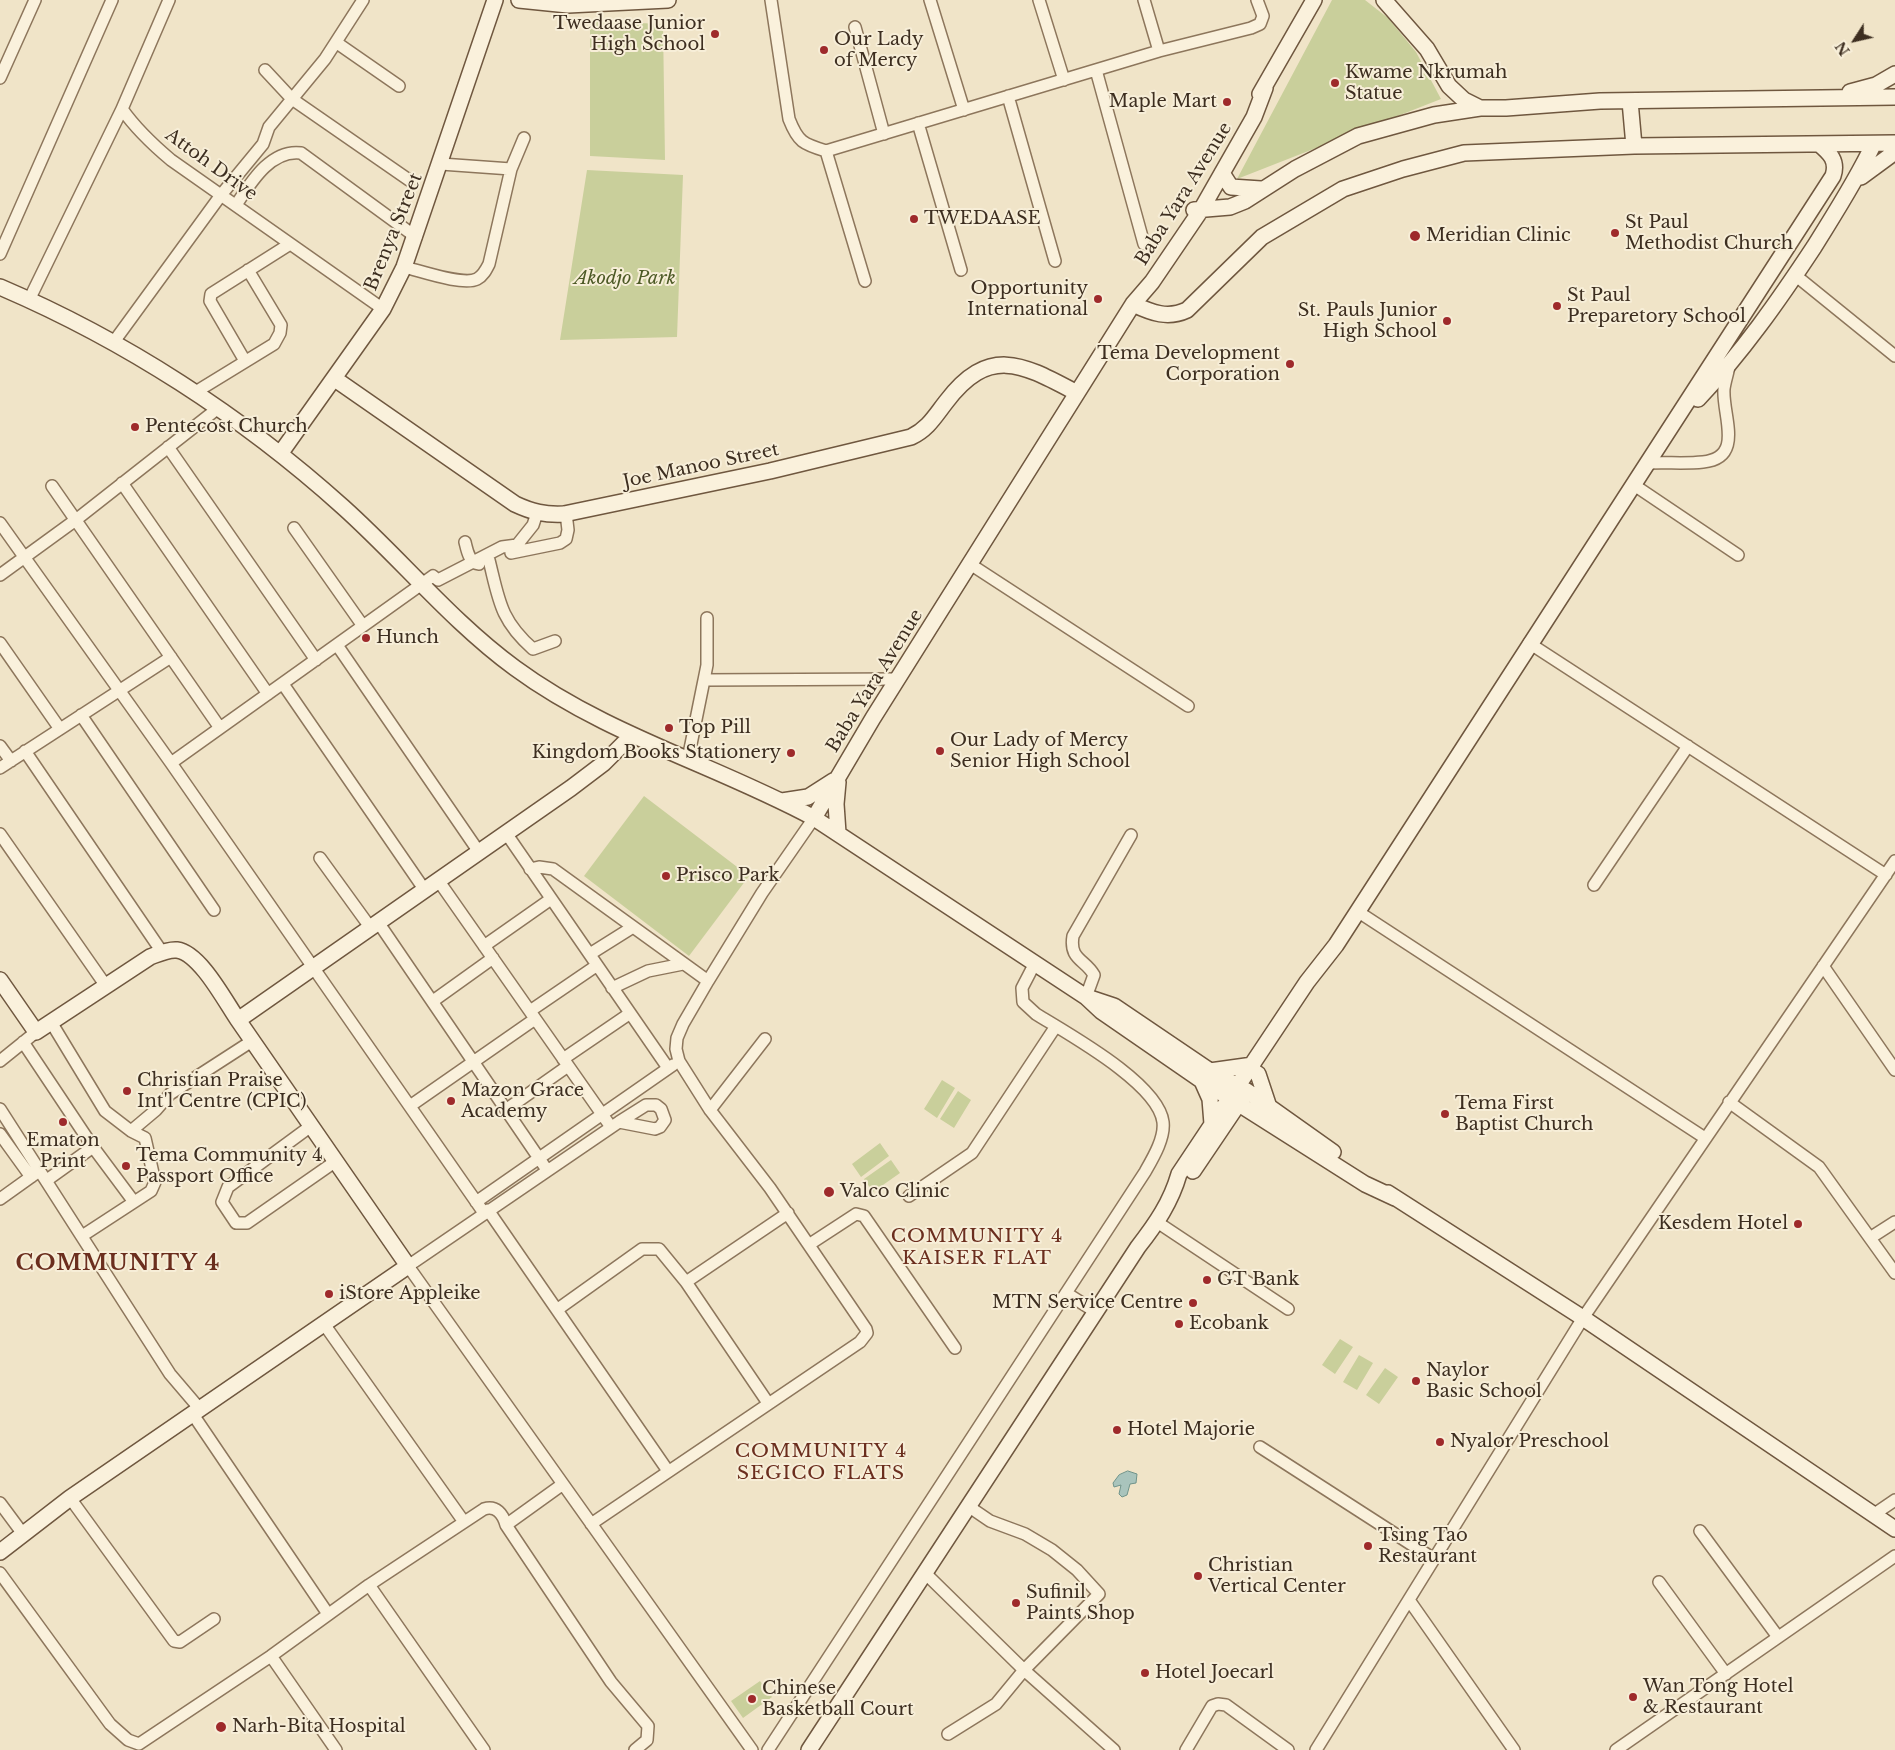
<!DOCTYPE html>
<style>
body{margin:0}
#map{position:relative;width:1895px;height:1750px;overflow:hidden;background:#f0e4c8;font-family:"Libre Baskerville",serif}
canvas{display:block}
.north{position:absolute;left:1830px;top:15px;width:50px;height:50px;-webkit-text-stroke:4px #f7eed8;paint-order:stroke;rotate:235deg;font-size:14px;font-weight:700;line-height:20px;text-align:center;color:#3d2e20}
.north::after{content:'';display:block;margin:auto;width:18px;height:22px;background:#3d2e20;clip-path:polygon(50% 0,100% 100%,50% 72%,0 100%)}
</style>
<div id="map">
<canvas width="1895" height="1750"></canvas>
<div class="north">N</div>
</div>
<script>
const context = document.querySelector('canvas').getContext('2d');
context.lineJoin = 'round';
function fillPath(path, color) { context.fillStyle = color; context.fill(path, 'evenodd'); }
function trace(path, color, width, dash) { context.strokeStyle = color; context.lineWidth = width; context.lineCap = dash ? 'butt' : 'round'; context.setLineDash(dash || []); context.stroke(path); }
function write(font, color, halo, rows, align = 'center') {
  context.font = font + ' "Libre Baskerville",serif'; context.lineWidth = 4; context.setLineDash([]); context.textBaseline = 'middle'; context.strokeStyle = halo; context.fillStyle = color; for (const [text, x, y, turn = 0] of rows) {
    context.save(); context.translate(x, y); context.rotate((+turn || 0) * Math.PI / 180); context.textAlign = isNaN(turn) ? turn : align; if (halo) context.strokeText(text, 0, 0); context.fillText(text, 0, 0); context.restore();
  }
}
const green = new Path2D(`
 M 1332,0 L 1365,0 L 1388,18 L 1416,52 L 1441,99 L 1237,179 Z
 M 590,21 L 663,24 L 665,160 L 590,156 Z
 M 587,170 L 683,175 L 677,337 L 560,340 Z
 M 644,796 L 749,876 L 689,956 L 584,876 Z
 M 942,1080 L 955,1088 L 937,1118 L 924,1109 Z
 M 958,1091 L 971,1100 L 954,1128 L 940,1119 Z
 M 880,1143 L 889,1156 L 861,1177 L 852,1164 Z
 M 891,1160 L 900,1173 L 873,1192 L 864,1179 Z
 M 1340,1339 L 1353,1347 L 1335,1374 L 1322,1365 Z
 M 1359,1355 L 1373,1363 L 1357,1390 L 1343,1382 Z
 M 1385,1368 L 1398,1377 L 1379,1404 L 1366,1395 Z
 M 760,1681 L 772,1697 L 743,1718 L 731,1701 Z`);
const water = new Path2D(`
 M 1128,1471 L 1137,1474 L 1136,1483 L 1130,1484 L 1127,1495 L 1122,1497 L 1119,1494 L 1121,1485 L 1114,1487 L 1113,1483 L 1119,1475 Z`);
const street = new Path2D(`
 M 169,0 L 122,109 C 136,129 152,144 171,160 L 383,309
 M 771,0 L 789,119 C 798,142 803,144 826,151 L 1159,51 L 1251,28 L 1260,24 L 1263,16 L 1257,0
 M 930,0 L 964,110
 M 1039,0 L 1064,80
 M 1144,0 L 1159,51
 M 855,27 L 884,134
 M 337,43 L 399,86
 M 265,70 L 292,99 L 409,180
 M 1096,70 L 1144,244
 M 0,78 L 35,0
 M 1008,96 L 1055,261
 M 918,123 L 961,270
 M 826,151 L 865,281
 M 441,164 L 511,169
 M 236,205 C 250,184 270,149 301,153 L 416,237
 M 0,254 L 112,0
 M 404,267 C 421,271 463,286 477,279 C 483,276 486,270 489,264 L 511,169 L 524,138
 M 1795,275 L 1895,356
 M 29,300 L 122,109
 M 113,343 L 221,195 L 263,144 L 269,127 L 325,59 L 363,0
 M 245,361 L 210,301 L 211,294 L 290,244
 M 194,393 L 274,344 L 280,333 L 281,325 L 248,270
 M 168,447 L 316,660
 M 1648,463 C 1666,462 1685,464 1703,462 C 1745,458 1722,415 1724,389 C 1725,381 1728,373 1729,366
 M 122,483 L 268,694
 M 1634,485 L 1738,555
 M 52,486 L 220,728
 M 0,523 L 171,763 L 484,1213
 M 294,528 L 363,626
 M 465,542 C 467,550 469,563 479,564
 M 511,553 L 560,543 L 566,539 L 568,530 L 566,513
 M 489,560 C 499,600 500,620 533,649 L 555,641
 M 970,564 L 1188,706
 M 0,575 L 77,519 L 217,409
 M 707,618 L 707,665 L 704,680 L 898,679
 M 0,643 L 60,729
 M 1529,643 L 1886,875
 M 337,645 L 479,852
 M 283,684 L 424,889
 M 81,715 L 214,910
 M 0,746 L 11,761
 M 25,751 L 162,952
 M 688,759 L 704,680
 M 171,763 L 433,576 L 438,580 L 502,547 L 517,545 L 533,525 L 537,513
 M 0,768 L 171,657
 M 506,833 L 668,1068
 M 0,834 L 106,986
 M 320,858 L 370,927
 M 530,869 L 539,867 L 553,869 L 708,981
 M 438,880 L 611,1127
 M 1594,885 L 1688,746
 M 1357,911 L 1705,1138
 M 378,922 L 547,1170
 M 484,946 L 551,899
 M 590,954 L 633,927
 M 1823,966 L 1895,1070
 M 612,988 L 648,971 L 683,964
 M 1086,997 L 1094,975 C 1085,959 1069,960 1073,936 L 1131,835
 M 433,1001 L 493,958
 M 530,1011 L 596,966
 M 51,1022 L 105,1111 L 131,1131 L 145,1138 L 155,1182 L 151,1191 L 82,1236
 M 23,1042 L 93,1147 L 47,1180
 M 563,1059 L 629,1014
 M 0,1061 L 36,1032
 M 1729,1102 L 1819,1167 L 1895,1273
 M 410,1106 L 535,1019
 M 0,1109 L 170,1374 L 199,1408
 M 507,1109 L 568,1066
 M 710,1110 L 765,1039
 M 619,1122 L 655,1129 L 660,1127 L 665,1120 L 661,1109 L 656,1105 L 646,1105 L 619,1122 L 408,1266 L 752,1750
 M 311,1126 L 228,1187 L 222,1202 L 236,1223 L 247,1223 L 336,1161
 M 131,1131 L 156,1110 L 170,1094 L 252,1041
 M 0,1134 L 31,1177
 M 93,1147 L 134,1202
 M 909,1196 L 972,1153 L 1056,1026
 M 0,1199 L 35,1174
 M 476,1202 L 673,1065
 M 488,1210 L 668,1471
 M 1157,1222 L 1288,1309
 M 1870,1238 L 1895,1222
 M 810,1244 L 856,1214 L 864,1216 L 955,1348
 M 686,1282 L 788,1213
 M 1066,1293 L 1096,1312
 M 558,1309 L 642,1249 L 659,1249 L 686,1282 L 768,1403
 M 324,1324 L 464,1522
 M 192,1413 L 328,1614
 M 1260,1447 L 1434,1559
 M 70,1498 L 174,1641 L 180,1642 L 214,1619
 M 0,1503 L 23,1534
 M 1873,1515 L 1895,1500
 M 591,1524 L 860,1342 L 867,1333 L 866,1329 L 770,1188 L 710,1110 L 679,1061 L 676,1049 L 677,1038 L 683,1024 L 708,981 L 762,893 L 814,818
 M 506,1525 L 563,1484
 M 1700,1531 L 1778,1637
 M 0,1573 L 110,1724 L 128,1740 L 139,1744 L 271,1656 L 369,1585 L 484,1509 C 496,1505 503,1514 506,1525 L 611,1682 L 648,1726 L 647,1740 L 635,1750
 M 925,1573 L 1024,1670 L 1114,1750
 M 1659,1582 L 1726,1674
 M 369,1585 L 484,1750
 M 1409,1600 L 1514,1750
 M 271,1656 L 336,1750
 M 948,1734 L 996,1704 L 1024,1670 L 1099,1594 L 1077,1570 L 1052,1550 L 1025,1534 L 990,1521 L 968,1506
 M 768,1750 L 1145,1172 C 1153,1158 1165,1138 1163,1122 C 1158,1083 1068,1034 1036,1014 L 1023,1002 L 1022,988 L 1035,963
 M 1186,1750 L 1212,1706 L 1218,1704 L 1226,1705 L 1288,1750
 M 1316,1750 L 1583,1318 L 1895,861
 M 1616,1750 L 1895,1556`);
const secondary = new Path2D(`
 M 519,0 L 568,5 L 668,0
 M 1384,0 L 1427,49 L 1449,86 L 1464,100 L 1480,108
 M 1850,92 L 1876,85 L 1895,74
 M 1260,94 L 1314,0
 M 1630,101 L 1634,146
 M 1222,173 L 1231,187 L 1261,189
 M 1861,177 L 1895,152
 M 1194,210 L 1230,207 L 1245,201 L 1295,169 L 1358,136 L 1434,115 L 1480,108 L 1506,108 L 1600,101 L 1895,97
 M 0,287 C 124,340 242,416 343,507 C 401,559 452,622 515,668 C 606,735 716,765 814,818 L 1086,997 L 1101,1011 L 1201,1080 L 1365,1184 L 1395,1198
 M 1133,304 C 1152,313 1168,319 1187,310 L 1262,237 L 1343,189 L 1403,169 L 1464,153 L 1634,146 L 1895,143
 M 335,379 L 515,504 C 532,512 545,515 564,514 L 770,471 L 911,437 C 928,429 935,416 946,402 C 990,344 1024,365 1077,393
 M 1698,399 C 1742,353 1779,300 1814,247 C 1835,213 1856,181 1873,145
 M 280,454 L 383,309 L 404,267 L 495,0
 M 838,782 L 836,804 L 838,833
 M 782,801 L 808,797 L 833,781
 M 814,818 L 873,718 L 1133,304 L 1152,282 L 1201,210 L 1254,117 L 1265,88
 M 0,980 L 36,1032 L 150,957 C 158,954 168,949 177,950 C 200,953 225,1001 238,1020
 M 1090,998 L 1114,1006 L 1210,1071 L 1247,1091 L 1333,1152
 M 1210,1071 L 1253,1065
 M 1258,1074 L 1268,1104
 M 1202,1081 L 1210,1099 L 1212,1124
 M 1193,1171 L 1243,1097
 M 1388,1193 L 1583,1318 L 1895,1529
 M 0,1552 L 70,1498 L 408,1266 L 238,1020 L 571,788 L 604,763 L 632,735
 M 809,1750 L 1138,1247 C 1156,1224 1171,1202 1179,1174 L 1307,982 L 1336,945 L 1833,176 C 1838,161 1830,153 1819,144`);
const markers = [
 [715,34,5,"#9e2a2b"],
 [824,50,5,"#9e2a2b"],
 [1335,83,5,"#9e2a2b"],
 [1227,102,5,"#9e2a2b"],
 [914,219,5,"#9e2a2b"],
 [1615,233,5,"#9e2a2b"],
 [1415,236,6,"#9e2a2b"],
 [1098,299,5,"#9e2a2b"],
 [1557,306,5,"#9e2a2b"],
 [1447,321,5,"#9e2a2b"],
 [1290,364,5,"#9e2a2b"],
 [135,427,5,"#9e2a2b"],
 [366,638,5,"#9e2a2b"],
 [669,728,5,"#9e2a2b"],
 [940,751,5,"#9e2a2b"],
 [791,753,5,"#9e2a2b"],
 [666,876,5,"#9e2a2b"],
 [127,1091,5,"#9e2a2b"],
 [451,1101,5,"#9e2a2b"],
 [1445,1114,5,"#9e2a2b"],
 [63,1122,5,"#9e2a2b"],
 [126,1166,5,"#9e2a2b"],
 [829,1192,6,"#9e2a2b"],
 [1798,1224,5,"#9e2a2b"],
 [1207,1280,5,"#9e2a2b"],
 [329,1294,5,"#9e2a2b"],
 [1193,1303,5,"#9e2a2b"],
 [1179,1324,5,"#9e2a2b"],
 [1416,1381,5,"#9e2a2b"],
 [1117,1430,5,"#9e2a2b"],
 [1440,1442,5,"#9e2a2b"],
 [1368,1546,5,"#9e2a2b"],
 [1198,1576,5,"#9e2a2b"],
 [1016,1603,5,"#9e2a2b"],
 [1145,1673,5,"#9e2a2b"],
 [1633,1697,5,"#9e2a2b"],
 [752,1699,5,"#9e2a2b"],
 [221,1727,6,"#9e2a2b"]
];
const poiNames = [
 ["Twedaase Junior",705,24,"right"],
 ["High School",705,45,"right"],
 ["Our Lady",834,40],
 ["of Mercy",834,61],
 ["Kwame Nkrumah",1345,73],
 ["Statue",1345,94],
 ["Maple Mart",1217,102,"right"],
 ["TWEDAASE",924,219],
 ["St Paul",1625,223],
 ["Methodist Church",1625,244],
 ["Meridian Clinic",1426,236],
 ["Opportunity",1088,289,"right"],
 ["International",1088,310,"right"],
 ["St Paul",1567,296],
 ["Preparetory School",1567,317],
 ["St. Pauls Junior",1437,311,"right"],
 ["High School",1437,332,"right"],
 ["Tema Development",1280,354,"right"],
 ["Corporation",1280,375,"right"],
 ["Pentecost Church",145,427],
 ["Hunch",376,638],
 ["Top Pill",679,728],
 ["Our Lady of Mercy",950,741],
 ["Senior High School",950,762],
 ["Kingdom Books Stationery",781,753,"right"],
 ["Prisco Park",676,876],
 ["Christian Praise",137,1081],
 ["Int'l Centre (CPIC)",137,1102],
 ["Mazon Grace",461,1091],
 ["Academy",461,1112],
 ["Tema First",1455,1104],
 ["Baptist Church",1455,1125],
 ["Ematon",63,1141,"center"],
 ["Print",63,1162,"center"],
 ["Tema Community 4",136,1156],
 ["Passport Office",136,1177],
 ["Valco Clinic",840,1192],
 ["Kesdem Hotel",1788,1224,"right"],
 ["GT Bank",1217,1280],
 ["iStore Appleike",339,1294],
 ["MTN Service Centre",1183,1303,"right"],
 ["Ecobank",1189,1324],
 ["Naylor",1426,1371],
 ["Basic School",1426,1392],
 ["Hotel Majorie",1127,1430],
 ["Nyalor Preschool",1450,1442],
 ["Tsing Tao",1378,1536],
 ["Restaurant",1378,1557],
 ["Christian",1208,1566],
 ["Vertical Center",1208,1587],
 ["Sufinil",1026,1593],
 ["Paints Shop",1026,1614],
 ["Hotel Joecarl",1155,1673],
 ["Wan Tong Hotel",1643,1687],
 ["& Restaurant",1643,1708],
 ["Chinese",762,1689],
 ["Basketball Court",762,1710],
 ["Narh-Bita Hospital",232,1727]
];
const streetNames = [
 ["Attoh Drive",211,165,36],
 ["Baba Yara Avenue",1184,194,-58],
 ["Brenya Street",394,232,-68],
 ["Joe Manoo Street",701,466,-12],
 ["Baba Yara Avenue",875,681,-58]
];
const parkNames = [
 ["Akodjo Park",625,279]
];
const neighbourhoodNames = [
 ["COMMUNITY 4",977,1237],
 ["KAISER FLAT",977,1259],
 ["COMMUNITY 4",821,1452],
 ["SEGICO FLATS",821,1474]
];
const districtNames = [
 ["COMMUNITY 4",118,1264]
];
fillPath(green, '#c9cf9b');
fillPath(water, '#a9c4bc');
trace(water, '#6f938a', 1);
trace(street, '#8d765c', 14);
trace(secondary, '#6f573f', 18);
trace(street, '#faf1dc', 11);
trace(secondary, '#faf1dc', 15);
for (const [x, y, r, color] of markers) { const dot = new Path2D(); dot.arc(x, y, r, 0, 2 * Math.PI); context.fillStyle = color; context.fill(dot); trace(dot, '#f7eed8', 2); }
write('18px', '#3d2e20', '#f7eed8', poiNames, 'left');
write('18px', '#3d2e20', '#f7eed8', streetNames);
write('italic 18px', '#4d5a26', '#f7eed8', parkNames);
context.letterSpacing = '1px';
write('19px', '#6b2e1e', '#f7eed8', neighbourhoodNames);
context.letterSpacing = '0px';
context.letterSpacing = '1px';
write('bold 22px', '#6b2e1e', '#f7eed8', districtNames);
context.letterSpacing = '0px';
</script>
